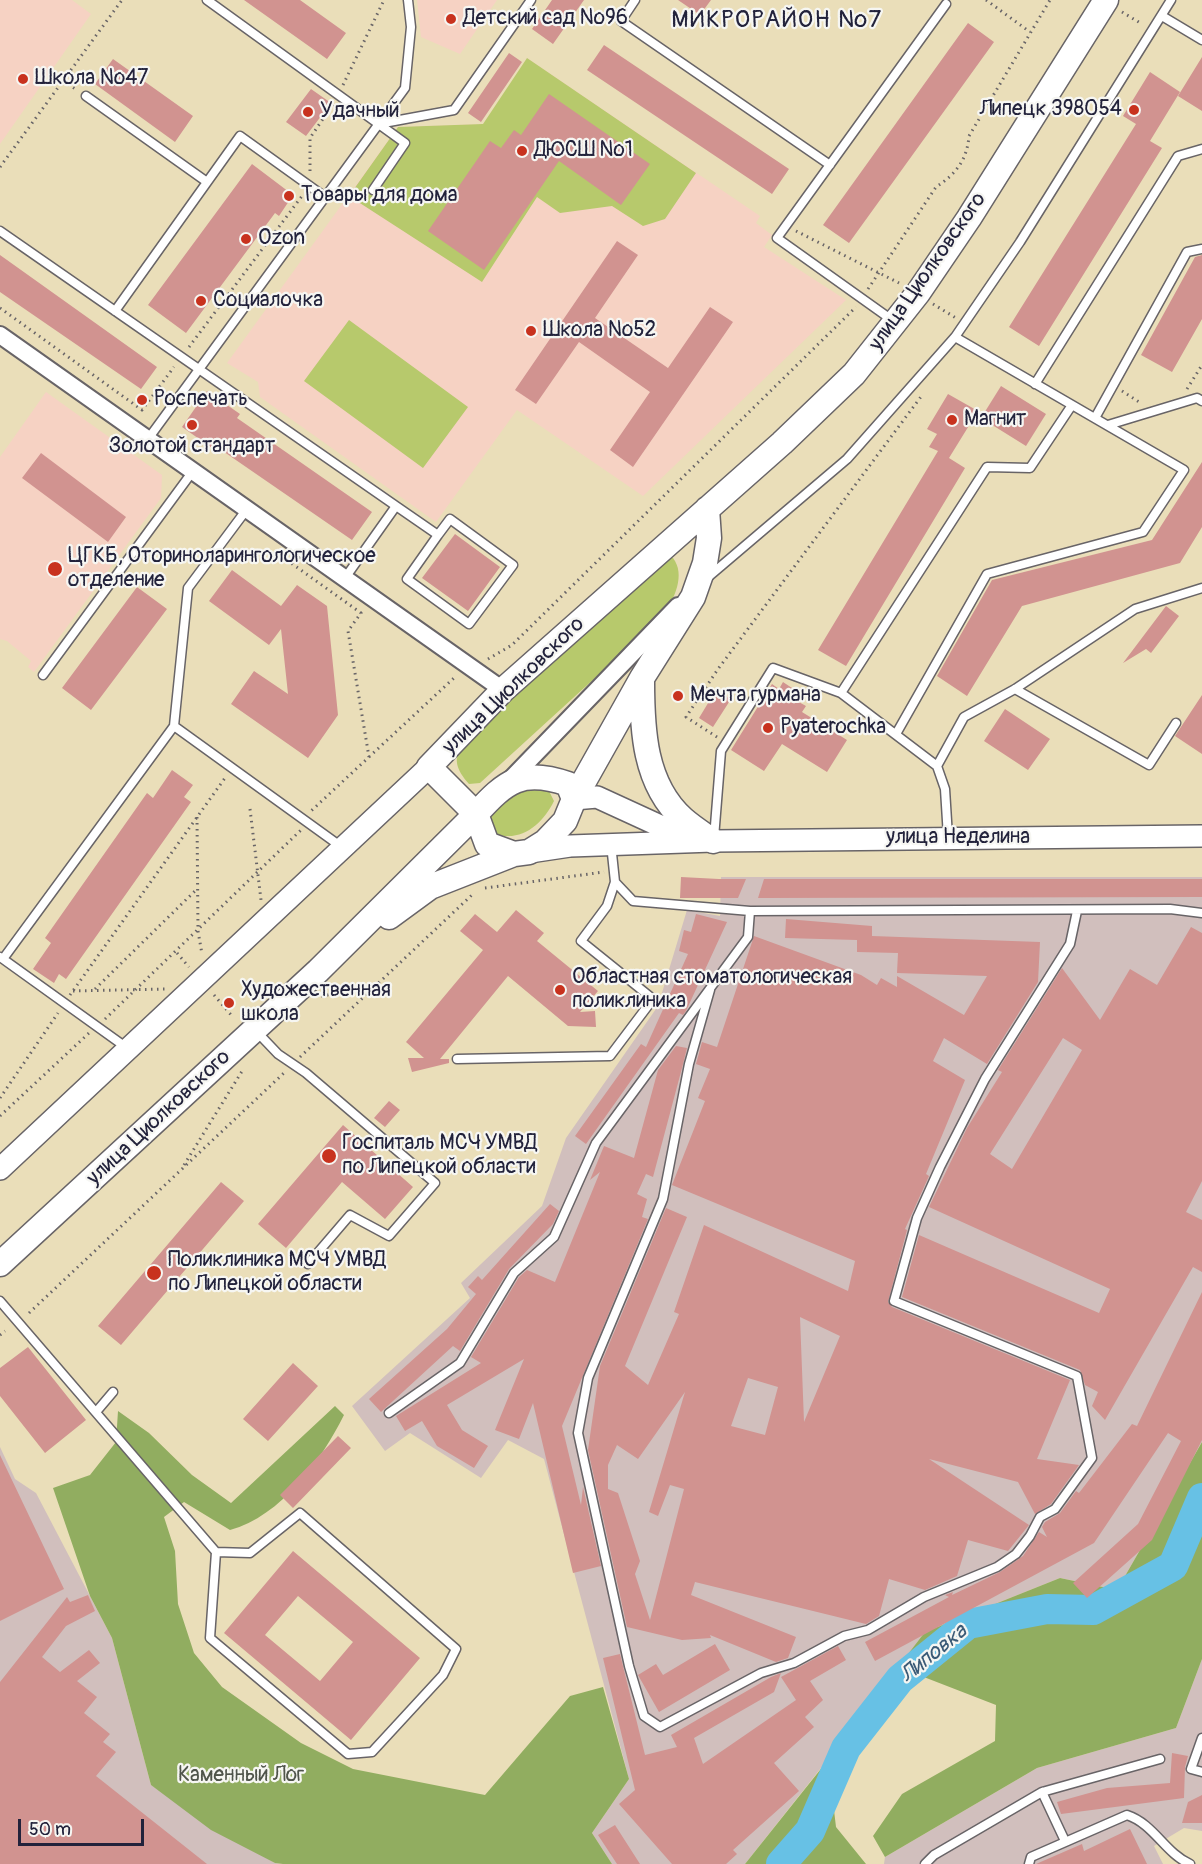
<!DOCTYPE html>
<meta charset="utf-8">
<style>
body{margin:0}
#map{position:relative;width:1202px;height:1864px;overflow:hidden;background:#eadeb9;font-family:Pangolin,sans-serif}
canvas{display:block}
.scale{position:absolute;left:18px;top:1819px;width:126px;height:27px;box-sizing:border-box;border:3px solid #22223b;border-top:0;padding-left:8px;font-size:18px;line-height:21px;white-space:nowrap;color:#22223b;-webkit-text-stroke:4px #f6f6f2;paint-order:stroke}
</style>
<div id="map">
<canvas width="1202" height="1864"></canvas>
<div class="scale">50 m</div>
</div>
<script>
const context = document.querySelector('canvas').getContext('2d');
context.lineJoin = 'round';
function fillPath(path, color) { context.fillStyle = color; context.fill(path, 'evenodd'); }
function trace(path, color, width, dash) { context.strokeStyle = color; context.lineWidth = width; context.lineCap = dash ? 'butt' : 'round'; context.setLineDash(dash || []); context.stroke(path); }
function write(font, color, halo, rows, align = 'center') {
  context.font = font + ' Pangolin,sans-serif'; context.lineWidth = 4.5; context.setLineDash([]); context.textBaseline = 'middle'; context.strokeStyle = halo; context.fillStyle = color; for (const [text, x, y, turn = 0] of rows) {
    context.save(); context.translate(x, y); context.rotate((+turn || 0) * Math.PI / 180); context.textAlign = isNaN(turn) ? turn : align; if (halo) context.strokeText(text, 0, 0); context.fillText(text, 0, 0); context.restore();
  }
}
const built = new Path2D(`
 M 0,0 L 72,0 L 91,14 L 0,144 Z
 M 417,0 L 497,0 L 460,54 L 421,37 Z
 M 527,58 L 760,216 L 756,223 L 772,235 L 764,247 L 846,300 L 643,496 L 517,410 L 436,522 L 260,397 L 258,382 L 227,363 L 398,127 L 483,124 Z
 M 46,392 L 162,475 L 161,498 L 34,672 L 28,667 L 31,661 L 7,641 L 0,639 L 0,457 Z`);
const industrial = new Path2D(`
 M 721,877 L 1202,877 L 1202,1442 L 1117,1590 L 1060,1578 L 925,1632 L 836,1749 L 745,1864 L 612,1864 L 592,1833 L 629,1779 L 544,1459 L 508,1440 L 481,1478 L 410,1433 L 385,1451 L 352,1406 L 470,1298 L 461,1283 L 542,1206 L 566,1138 L 658,1006 L 687,910 L 720,916 Z
 M 0,1447 L 15,1479 L 36,1493 L 112,1638 L 151,1785 L 275,1863 L 283,1864 L 0,1864 Z
 M 1202,1659 L 1202,1831 L 1184,1828 L 1154,1846 L 1163,1864 L 884,1864 L 885,1857 L 1037,1768 L 1176,1728 Z`);
const green = new Path2D(`
 M 527,58 L 696,173 L 665,219 L 643,226 L 612,206 L 560,213 L 537,197 L 482,282 L 349,196 L 398,127 L 483,124 Z
 M 349,320 L 468,407 L 423,468 L 304,381 Z
 M 666,558 L 673,558 C 686,575 674,598 665,614 L 480,783 L 469,784 C 456,769 453,760 462,742 Z
 M 523,785 L 548,789 L 554,801 C 543,824 520,844 493,833 L 487,814 Z`);
const forest = new Path2D(`
 M 335,1406 L 344,1415 C 321,1461 281,1516 230,1530 L 184,1502 L 164,1517 L 175,1551 L 178,1604 L 194,1653 L 222,1687 L 301,1743 L 353,1769 L 485,1795 L 570,1696 L 603,1687 L 629,1779 L 592,1833 L 612,1864 L 283,1864 L 275,1863 L 211,1830 L 151,1785 L 112,1638 L 90,1596 L 53,1488 L 90,1475 L 116,1442 L 118,1411 L 149,1433 L 192,1475 L 231,1503 Z
 M 1202,1442 L 1202,1659 L 1176,1728 L 1037,1768 L 885,1857 L 873,1836 L 902,1794 L 995,1741 L 996,1705 L 898,1667 L 925,1632 L 1060,1578 L 1117,1590 Z
 M 828,1760 L 836,1827 L 866,1864 L 745,1864 Z`);
const river = new Path2D(`
 M 781,1864 L 810,1831 L 846,1748 L 900,1679 L 968,1624 L 1047,1609 L 1093,1610 L 1173,1566 L 1202,1498`);
const building = new Path2D(`
 M 244,0 L 300,0 L 346,33 L 327,59 Z
 M 552,0 L 584,0 L 553,44 L 532,29 Z
 M 678,0 L 711,0 L 700,15 Z
 M 968,23 L 994,42 L 849,243 L 823,225 Z
 M 604,45 L 789,169 L 772,194 L 587,70 Z
 M 509,53 L 522,62 L 481,122 L 468,113 Z
 M 1202,57 L 1202,111 L 1178,96 Z
 M 113,59 L 193,116 L 175,142 L 95,84 Z
 M 1150,72 L 1180,92 L 1150,141 L 1162,148 L 1039,346 L 1009,327 L 1136,124 L 1123,116 Z
 M 311,89 L 331,103 L 306,136 L 286,122 Z
 M 549,94 L 650,164 L 621,205 L 559,161 L 484,270 L 428,231 L 490,141 L 501,148 L 514,130 L 521,135 Z
 M 252,164 L 293,195 L 279,216 L 275,213 L 186,333 L 148,305 Z
 M 617,241 L 638,255 L 595,318 L 668,368 L 710,307 L 733,322 L 633,467 L 610,450 L 650,392 L 579,342 L 536,404 L 515,390 Z
 M 0,255 L 157,367 L 141,389 L 0,292 Z
 M 1202,255 L 1202,319 L 1172,372 L 1141,355 L 1195,257 Z
 M 1001,386 L 1046,414 L 1026,446 L 981,418 Z
 M 207,391 L 240,414 L 237,418 L 372,512 L 352,540 L 217,447 L 215,450 L 182,427 Z
 M 948,394 L 978,411 L 949,458 L 965,468 L 846,666 L 818,650 L 938,451 L 929,447 L 937,434 L 927,429 Z
 M 41,453 L 126,517 L 108,542 L 22,478 Z
 M 1202,462 L 1202,527 L 1180,563 L 1022,606 L 967,696 L 937,676 L 992,580 L 1152,540 Z
 M 455,534 L 500,567 L 468,611 L 422,578 Z
 M 232,570 L 281,606 L 297,585 L 327,606 L 338,715 L 308,758 L 231,704 L 254,671 L 288,694 L 281,629 L 269,645 L 209,601 Z
 M 137,587 L 167,609 L 91,710 L 62,688 Z
 M 1166,606 L 1179,616 L 1151,653 L 1146,649 L 1123,663 Z
 M 783,682 L 801,694 L 797,701 L 806,706 L 802,712 L 847,740 L 827,772 L 782,744 L 764,771 L 731,750 L 772,684 L 779,689 Z
 M 716,690 L 731,699 L 713,727 L 699,718 Z
 M 1202,695 L 1202,754 L 1175,736 Z
 M 1005,709 L 1050,739 L 1028,770 L 984,741 Z
 M 172,770 L 193,785 L 184,797 L 191,802 L 66,979 L 59,974 L 54,983 L 33,969 L 51,943 L 45,938 L 147,793 L 153,798 Z
 M 681,877 L 719,879 L 746,879 L 738,898 L 680,898 Z
 M 764,879 L 1202,879 L 1202,897 L 758,898 Z
 M 516,910 L 544,933 L 537,941 L 598,991 L 580,1012 L 595,1011 L 596,1027 L 568,1026 L 508,976 L 440,1059 L 449,1059 L 449,1063 L 412,1072 L 408,1058 L 424,1058 L 406,1042 L 483,950 L 460,931 L 475,914 L 497,932 Z
 M 696,914 L 727,922 L 686,1011 L 683,1015 L 679,1013 L 586,1144 L 575,1136 L 641,1044 L 646,1047 L 688,954 L 679,951 L 684,930 L 691,932 Z
 M 786,919 L 872,926 L 872,936 L 1040,942 L 1038,982 L 987,1064 L 944,1038 L 933,1061 L 965,1080 L 926,1174 L 929,1176 L 905,1229 L 907,1230 L 888,1302 L 892,1307 L 1070,1380 L 1037,1459 L 1079,1465 L 1051,1504 L 1035,1514 L 1018,1482 L 929,1459 L 1029,1525 L 1008,1551 L 968,1540 L 957,1576 L 925,1590 L 889,1579 L 879,1616 L 866,1624 L 695,1582 L 691,1595 L 796,1637 L 788,1658 L 776,1662 L 710,1635 L 711,1638 L 682,1640 L 627,1627 L 588,1450 L 600,1366 L 666,1208 L 687,1217 L 625,1366 L 648,1385 L 679,1314 L 674,1312 L 704,1225 L 848,1291 L 855,1261 L 672,1185 L 705,1101 L 698,1098 L 710,1069 L 696,1064 L 702,1042 L 717,1047 L 754,936 L 861,975 L 877,985 L 881,978 L 897,987 L 897,976 L 964,1015 L 987,976 L 897,973 L 898,953 L 857,952 L 857,940 L 785,938 ZM 800,1317 L 840,1336 L 804,1422 ZM 748,1378 L 778,1387 L 765,1435 L 731,1426 ZM 685,1392 L 649,1512 L 658,1516 L 670,1485 L 684,1489 L 650,1620 L 635,1574 L 640,1561 L 618,1493 L 608,1489 L 608,1465 L 617,1445 L 638,1459 Z
 M 1191,927 L 1202,933 L 1202,1181 L 1186,1212 L 1202,1220 L 1202,1272 L 1193,1267 L 1105,1420 L 1092,1406 L 1098,1392 L 1085,1385 L 1080,1370 L 902,1297 L 919,1235 L 1099,1313 L 1110,1289 L 929,1207 L 967,1128 L 1002,1072 L 998,1070 L 1062,968 L 1100,1020 L 1130,969 L 1157,985 ZM 1063,1038 L 1082,1050 L 1012,1169 L 990,1154 Z
 M 676,1046 L 687,1048 L 682,1068 L 653,1177 L 646,1174 L 637,1194 L 647,1199 L 642,1217 L 648,1219 L 562,1426 L 581,1505 L 583,1487 L 601,1566 L 573,1573 L 533,1403 L 519,1439 L 495,1430 L 524,1359 L 447,1405 L 462,1430 L 488,1446 L 474,1468 L 437,1446 L 422,1421 L 405,1431 L 396,1416 L 481,1363 L 471,1357 L 519,1277 L 527,1270 L 555,1282 L 600,1172 L 590,1180 L 604,1146 L 634,1158 L 658,1070 Z
 M 389,1101 L 400,1110 L 385,1127 L 374,1118 Z
 M 343,1125 L 413,1187 L 385,1219 L 342,1182 L 286,1248 L 258,1224 Z
 M 221,1182 L 244,1201 L 121,1345 L 98,1326 Z
 M 550,1204 L 559,1211 L 553,1224 L 509,1269 L 460,1351 L 453,1346 L 381,1412 L 369,1399 L 447,1329 L 476,1294 L 468,1287 L 478,1276 L 482,1280 Z
 M 1202,1292 L 1202,1440 L 1152,1540 L 1087,1598 L 1073,1583 L 1138,1524 L 1181,1441 L 1168,1433 L 1094,1543 L 875,1661 L 865,1642 L 949,1597 L 945,1595 L 953,1592 L 952,1595 L 1000,1572 L 1023,1556 L 1039,1532 L 1047,1537 L 1042,1527 L 1045,1522 L 1060,1513 L 1076,1491 L 1079,1493 L 1132,1424 L 1137,1426 Z
 M 28,1347 L 86,1420 L 45,1453 L 0,1396 L 0,1368 Z
 M 293,1363 L 318,1386 L 268,1441 L 243,1419 Z
 M 338,1436 L 351,1448 L 293,1508 L 280,1495 Z
 M 0,1455 L 64,1589 L 0,1621 Z
 M 293,1551 L 420,1658 L 351,1740 L 224,1633 ZM 298,1596 L 353,1642 L 320,1681 L 265,1635 Z
 M 88,1595 L 95,1611 L 66,1626 L 42,1657 L 60,1672 L 89,1650 L 100,1663 L 77,1681 L 97,1697 L 84,1713 L 110,1734 L 103,1742 L 116,1752 L 96,1776 L 207,1864 L 0,1864 L 0,1682 L 67,1597 L 70,1602 Z
 M 715,1644 L 730,1670 L 659,1712 L 638,1675 L 656,1664 L 663,1675 Z
 M 838,1646 L 846,1660 L 810,1681 L 823,1700 L 805,1717 L 814,1727 L 774,1763 L 799,1791 L 733,1850 L 737,1854 L 726,1864 L 672,1864 L 619,1804 L 635,1790 L 603,1658 L 620,1654 L 645,1755 L 677,1747 L 671,1735 L 771,1677 L 781,1673 L 774,1692 L 694,1738 L 703,1764 L 796,1700 L 781,1677 Z
 M 1172,1753 L 1188,1756 L 1185,1767 L 1184,1798 L 1061,1814 L 1057,1802 L 1107,1788 L 1170,1783 Z
 M 1202,1795 L 1202,1823 L 1182,1823 L 1188,1802 Z
 M 615,1825 L 640,1864 L 617,1864 L 598,1835 Z
 M 1130,1829 L 1147,1864 L 1036,1864 L 1082,1844 L 1084,1851 Z`);
const path = new Path2D(`
 M 986,0 L 1030,32
 M 1122,12 L 1142,24
 M 63,81 L 77,90
 M 343,85 L 384,0
 M 0,167 L 122,0
 M 310,171 L 310,138 L 333,104
 M 796,231 L 899,283
 M 868,289 L 936,187 C 956,174 967,160 969,136 L 1050,0
 M 933,304 L 956,318
 M 0,308 L 142,410 L 174,367
 M 189,347 L 302,196
 M 1187,389 L 1202,365
 M 1122,391 L 1139,402
 M 277,553 L 361,613 L 348,631 L 369,757 L 311,811
 M 488,659 L 512,645 L 856,307
 M 717,737 L 686,717 L 718,669 L 923,394
 M 369,757 L 455,677
 M 250,809 L 261,900
 M 197,817 L 198,931 L 202,954
 M 485,888 L 604,872
 M 177,953 L 189,967
 M 95,989 L 197,889
 M 73,991 L 165,989
 M 70,995 L 225,778
 M 214,995 L 232,1016
 M 321,996 L 371,988
 M 105,1019 L 301,830
 M 300,1057 L 474,893
 M 0,1098 L 58,1013
 M 0,1116 L 89,1033
 M 184,1165 L 244,1068
 M 29,1313 L 285,1072
 M 0,1335 L 5,1331`);
const service = new Path2D(`
 M 207,0 L 405,143 L 373,190
 M 635,0 L 621,21 L 830,165
 M 1162,16 L 1202,40
 M 86,96 L 207,182
 M 378,124 L 454,110 L 531,0
 M 0,231 L 396,506 L 345,578
 M 115,311 L 240,136 L 325,197
 M 892,320 L 777,238 L 946,4
 M 1035,384 L 1178,156 L 1202,149
 M 1095,418 L 1187,252 L 1202,249
 M 1108,425 L 1197,398 L 1202,401
 M 148,439 L 405,88 L 411,27 L 408,0
 M 396,506 L 438,535 L 450,519 L 513,565 L 469,624 L 407,579 L 438,535
 M 247,509 L 188,588 L 174,726 L 343,848
 M 707,578 L 847,459 L 955,337 L 1020,242 L 1171,0
 M 43,675 L 193,471
 M 1015,689 L 1149,765 L 1176,723
 M 841,693 L 987,467 L 1030,468 L 1072,405
 M 896,734 L 987,574 L 1143,532 L 1184,470 L 955,337
 M 948,837 L 945,789 L 937,766 L 964,717 L 1015,689 L 1135,609 L 1202,588
 M 714,838 L 721,751 L 773,668 L 841,693 L 937,766
 M 615,882 L 633,901 L 750,911 L 1170,909 L 1202,913
 M 0,957 L 3,959 L 174,726
 M 3,959 L 127,1048
 M 710,990 L 689,1064 L 663,1199 L 588,1378 L 578,1433 L 629,1666 L 644,1716 L 660,1727 L 761,1673 L 794,1663 L 844,1636 L 868,1630 L 924,1597 L 997,1567 L 1016,1554 L 1030,1536 L 1040,1517 L 1055,1509 L 1092,1458 L 1077,1376 L 894,1301 L 917,1218 L 940,1167 L 985,1079 L 1070,944 L 1077,911
 M 257,1032 L 278,1054 L 306,1073 L 435,1183 L 389,1236 L 350,1215 L 308,1264
 M 457,1059 L 610,1056 L 653,999 L 581,941 L 607,906 L 615,882 L 611,844
 M 0,1301 L 216,1552 L 250,1553 L 300,1513 L 456,1649 L 443,1675 L 372,1752 L 348,1754 L 210,1638 L 216,1552
 M 96,1412 L 113,1392
 M 389,1413 L 460,1363 L 514,1273 L 554,1237 L 596,1143 L 748,937 L 750,911
 M 1202,1738 L 1191,1769 L 1202,1772
 M 1042,1792 L 1065,1841
 M 925,1864 L 934,1855 L 1042,1792 L 1160,1759
 M 1029,1864 L 1031,1857 L 1127,1815 C 1154,1824 1165,1853 1190,1864`);
const minor = new Path2D(`
 M 0,335 L 503,690
 M 509,781 L 678,606`);
const tertiary = new Path2D(`
 M 574,799 L 597,797 L 658,825 L 693,835
 M 530,852 L 570,846 L 713,841 L 1202,836
 M 0,1169 L 429,767`);
const secondary = new Path2D(`
 M 642,681 C 642,729 644,784 683,819 C 692,827 703,834 713,841
 M 574,799 L 568,784 C 522,768 506,781 476,814 L 487,844 L 514,854 L 529,852 L 545,842 L 565,821 L 574,799 L 642,678 L 693,597 L 705,563 L 709,538 L 707,509
 M 389,917 L 430,887 L 514,854
 M 0,1264 L 318,971 L 476,814 L 429,767 L 503,690 L 782,443 L 854,374 L 918,293 L 969,218 L 1106,0`);
const markers = [
 [451,19,6,"#c8321e"],
 [23,79,6,"#c8321e"],
 [1134,110,6,"#c8321e"],
 [308,112,6,"#c8321e"],
 [522,151,6,"#c8321e"],
 [289,196,6,"#c8321e"],
 [246,239,6,"#c8321e"],
 [201,301,6,"#c8321e"],
 [531,331,6,"#c8321e"],
 [142,400,6,"#c8321e"],
 [952,420,6,"#c8321e"],
 [192,425,6,"#c8321e"],
 [55,569,8,"#c8321e"],
 [678,696,6,"#c8321e"],
 [768,728,6,"#c8321e"],
 [560,990,6,"#c8321e"],
 [229,1003,6,"#c8321e"],
 [329,1156,8,"#c8321e"],
 [154,1273,8,"#c8321e"]
];
const poiNames = [
 ["Детский сад №96",463,19],
 ["Школа №47",35,79],
 ["Липецк 398054",1122,110,"right"],
 ["Удачный",320,112],
 ["ДЮСШ №1",534,151],
 ["Товары для дома",301,196],
 ["Ozon",258,239],
 ["Социалочка",213,301],
 ["Школа №52",543,331],
 ["Роспечать",154,400],
 ["Магнит",964,420],
 ["Золотой стандарт",192,447,"center"],
 ["ЦГКБ, Оториноларингологическое",68,557],
 ["отделение",68,581],
 ["Мечта гурмана",690,696],
 ["Pyaterochka",780,728],
 ["Областная стоматологическая",572,978],
 ["поликлиника",572,1002],
 ["Художественная",241,991],
 ["школа",241,1015],
 ["Госпиталь МСЧ УМВД",342,1144],
 ["по Липецкой области",342,1168],
 ["Поликлиника МСЧ УМВД",168,1261],
 ["по Липецкой области",168,1285]
];
const streetNames = [
 ["улица Циолковского",928,272,-55],
 ["улица Циолковского",514,686,-44],
 ["улица Неделина",958,838],
 ["улица Циолковского",159,1118,-43]
];
const parkNames = [
 ["Каменный Лог",241,1776]
];
const waterNames = [
 ["Липовка",934,1654,-39]
];
const quarterNames = [
 ["МИКРОРАЙОН №7",777,21]
];
fillPath(built, '#f6d2c3');
fillPath(industrial, '#d1bfbd');
fillPath(green, '#b7c96c');
fillPath(forest, '#91ad60');
trace(river, '#67c1e5', 30);
fillPath(building, '#d19390');
trace(service, '#686467', 11);
trace(minor, '#686467', 20);
trace(tertiary, '#686467', 24);
trace(secondary, '#686467', 27);
trace(path, '#686467', 3, [1.5, 4.5]);
trace(service, '#fff', 8);
trace(minor, '#fff', 16);
trace(tertiary, '#fff', 21);
trace(secondary, '#fff', 24);
for (const [x, y, r, color] of markers) { const dot = new Path2D(); dot.arc(x, y, r, 0, 2 * Math.PI); context.fillStyle = color; context.fill(dot); trace(dot, '#f6f6f2', 2); }
write('21px', '#22223b', '#f6f6f2', poiNames, 'left');
write('21px', '#22223b', '#f6f6f2', streetNames);
write('21px', '#4f544a', '#f6f6f2', parkNames);
write('italic 22px', '#3a5a76', '#f6f6f2', waterNames);
context.letterSpacing = '1.5px';
write('24px', '#22223b', '#f6f6f2', quarterNames);
context.letterSpacing = '0px';
</script>
